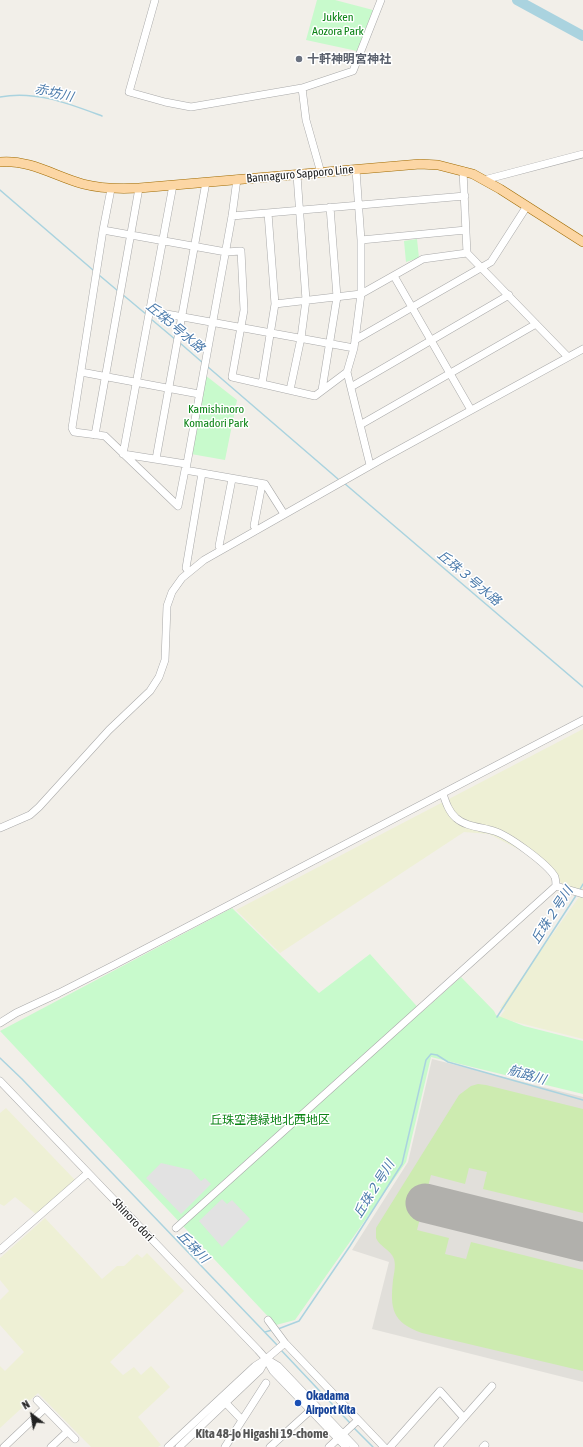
<!DOCTYPE html>
<meta charset="utf-8">
<style>
body{margin:0}
#map{position:relative;width:583px;height:1447px;overflow:hidden;background:#f2efe9;font-family:"Asap Condensed",sans-serif}
canvas{display:block}
.north{position:absolute;left:12px;top:1395px;width:40px;height:40px;-webkit-text-stroke:3px #fff;paint-order:stroke;rotate:329deg;font-size:11px;font-weight:700;line-height:16px;text-align:center;color:#222}
.north::after{content:'';display:block;margin:auto;width:14px;height:18px;background:#222;clip-path:polygon(50% 0,100% 100%,50% 72%,0 100%)}
</style>
<div id="map">
<canvas width="583" height="1447"></canvas>
<div class="north">N</div>
</div>
<script>
const context = document.querySelector('canvas').getContext('2d');
context.lineJoin = 'round';
function fillPath(path, color) { context.fillStyle = color; context.fill(path, 'evenodd'); }
function trace(path, color, width, dash) { context.strokeStyle = color; context.lineWidth = width; context.lineCap = dash ? 'butt' : 'round'; context.setLineDash(dash || []); context.stroke(path); }
function write(font, color, halo, rows, align = 'center') {
  context.font = font + ' "Asap Condensed","Noto Sans JP",sans-serif'; context.lineWidth = 3; context.setLineDash([]); context.textBaseline = 'middle'; context.strokeStyle = halo; context.fillStyle = color; for (const [text, x, y, turn = 0] of rows) {
    context.save(); context.translate(x, y); context.rotate((+turn || 0) * Math.PI / 180); context.textAlign = isNaN(turn) ? turn : align; if (halo) context.strokeText(text, 0, 0); context.fillText(text, 0, 0); context.restore();
  }
}
const airport = new Path2D(`
 M 432,1059 L 583,1097 L 583,1382 L 372,1329 L 389,1262 L 352,1250 L 408,1162 Z`);
const farmland = new Path2D(`
 M 583,729 L 583,1039 L 499,1018 L 505,1010 L 500,1008 L 579,897 L 522,851 L 489,834 L 464,832 L 280,953 L 236,910 Z
 M 6,1108 L 75,1180 L 37,1215 L 15,1197 L 4,1206 L 0,1204 L 0,1113 Z
 M 45,1218 L 102,1279 L 117,1266 L 124,1266 L 137,1254 L 142,1258 L 147,1253 L 184,1291 L 110,1362 L 123,1375 L 134,1367 L 141,1375 L 151,1366 L 170,1387 L 138,1417 L 161,1445 L 158,1447 L 91,1447 L 38,1393 L 0,1428 L 0,1366 L 5,1371 L 24,1352 L 0,1325 L 0,1300 L 9,1291 L 0,1280 L 0,1258 Z`);
const grass = new Path2D(`
 M 478,1084 L 486,1085 L 583,1109 L 583,1213 L 483,1189 L 487,1172 L 469,1168 L 465,1184 L 431,1175 L 417,1230 L 449,1238 L 445,1254 L 466,1259 L 471,1242 L 583,1270 L 583,1371 L 422,1333 C 392,1322 390,1309 393,1280 C 394,1273 396,1266 394,1259 C 391,1250 379,1246 376,1238 C 376,1235 376,1231 376,1228 L 459,1095 L 471,1086 Z`);
const park = new Path2D(`
 M 317,0 L 335,0 L 373,10 L 357,51 L 306,40 Z
 M 417,239 L 419,258 L 406,262 L 404,241 Z
 M 205,375 L 237,400 L 225,460 L 191,454 Z
 M 232,908 L 319,993 L 370,954 L 422,1012 L 461,977 L 494,1011 L 496,1015 L 524,1026 L 583,1041 L 583,1094 L 431,1057 L 406,1162 L 295,1320 L 276,1325 L 0,1031 Z`);
const parking = new Path2D(`
 M 161,1163 L 191,1170 L 201,1181 L 205,1178 L 211,1184 L 181,1214 L 146,1178 Z
 M 222,1199 L 227,1204 L 232,1200 L 250,1219 L 222,1247 L 199,1221 Z`);
const stream = new Path2D(`
 M 0,97 C 35,90 70,104 102,116
 M 0,190 L 93,270
 M 99,275 L 118,291
 M 122,294 L 147,315
 M 151,319 L 176,340
 M 180,343 L 203,363
 M 208,367 L 338,479
 M 344,483 L 583,687
 M 579,891 L 583,884
 M 497,1017 L 577,894
 M 0,1058 L 22,1079 L 278,1346
 M 278,1329 L 299,1321 L 350,1246 L 402,1164 L 426,1060 L 431,1054 L 437,1055 L 448,1062 L 583,1100
 M 265,1332 L 272,1330
 M 280,1349 L 350,1423
 M 354,1428 L 373,1447`);
const river = new Path2D(`
 M 517,0 L 583,36`);
const runway = new Path2D(`
 M 425,1203 L 583,1242`);
const minor = new Path2D(`
 M 155,0 L 129,92 L 165,102 L 191,107 L 302,88
 M 356,170 L 361,240 L 361,294 L 354,348 L 347,372 L 370,465
 M 463,171 L 467,253 L 568,357
 M 321,173 L 306,120 L 302,88 L 353,71 L 381,0
 M 484,180 L 583,154
 M 173,185 L 123,454 L 186,464
 M 111,189 L 103,230 L 72,428 L 74,432 L 105,436 L 178,506 L 185,470 L 265,484 L 284,514
 M 232,216 L 465,196
 M 103,230 L 226,252 L 241,251 L 244,310 L 232,377 L 315,396 L 347,372
 M 361,240 L 466,230
 M 394,276 L 471,410
 M 275,304 L 361,294 L 423,259 L 467,253
 M 150,311 L 354,348
 M 355,340 L 491,262 L 527,206
 M 81,372 L 199,394
 M 262,384 L 275,304 L 268,213
 M 351,387 L 509,295
 M 290,390 L 301,338 L 306,300 L 297,175
 M 322,390 L 337,297 L 330,207
 M 360,425 L 536,324
 M 95,435 L 139,188
 M 156,459 L 206,182
 M 186,469 L 232,216 L 237,179
 M 257,530 L 254,526 L 262,484
 M 221,550 L 219,546 L 232,479
 M 189,572 L 186,568 L 202,473
 M 443,794 C 446,803 449,812 456,818 C 466,827 482,827 494,831 C 508,835 548,864 555,877 C 556,880 556,883 556,886
 M 0,828 L 30,815 L 39,807 L 109,730 L 150,691 L 159,677 L 165,660 L 167,606 L 172,592 L 182,578 L 204,560 L 382,459 L 583,349
 M 0,1023 L 16,1013 L 59,993 L 114,965 L 583,720
 M 0,1081 L 258,1350 L 266,1359 L 273,1371 L 346,1447
 M 176,1228 L 556,886 L 583,894
 M 0,1250 L 88,1173
 M 268,1320 L 285,1343
 M 268,1360 L 278,1366 L 355,1447
 M 37,1400 L 75,1439
 M 223,1400 L 242,1420
 M 4,1447 L 44,1409
 M 51,1447 L 67,1432
 M 168,1447 L 255,1366 L 266,1359 L 285,1343 L 384,1447
 M 179,1447 L 260,1370 L 265,1361
 M 225,1447 L 266,1383
 M 270,1447 L 313,1408
 M 329,1447 L 358,1420
 M 390,1447 L 440,1391 L 464,1418
 M 438,1447 L 492,1386
 M 483,1447 L 485,1445`);
const major = new Path2D(`
 M 0,162 C 29,159 57,177 83,184 C 102,189 120,189 139,188 L 420,164 L 438,165 L 473,174 L 500,189 L 583,242`);
const markers = [
 [299,59,4,"#6b7280"],
 [298,1403,4,"#1a4fb4"]
];
const parkNames = [
 ["Jukken",338,17],
 ["Aozora Park",338,31],
 ["Kamishinoro",216,409],
 ["Komadori Park",216,423],
 ["丘珠空港緑地北西地区",270,1120]
];
const worshipNames = [
 ["十軒神明宮神社",307,59]
];
const streetNames = [
 ["Bannaguro Sapporo Line",300,174,-5],
 ["Shinoro dori",133,1220,46]
];
const transitNames = [
 ["Okadama",306,1396],
 ["Airport Kita",306,1410]
];
const waterNames = [
 ["赤坊川",54,93,13],
 ["丘珠3号水路",175,327,40],
 ["丘珠３号水路",469,578,40],
 ["丘珠２号川",552,915,-57],
 ["航路川",527,1075,16],
 ["丘珠２号川",374,1189,-58],
 ["丘珠川",193,1247,46]
];
const neighbourhoodNames = [
 ["Kita 48-jo Higashi 19-chome",262,1434]
];
fillPath(airport, '#e1dfda');
fillPath(farmland, '#eef0d5');
fillPath(grass, '#cdebb0');
fillPath(park, '#c8facc');
fillPath(parking, '#e2e2e2');
trace(stream, '#aad3df', 1.5);
trace(river, '#aad3df', 10);
trace(runway, '#b1b0ac', 39);
trace(minor, '#a9a9a9', 8);
trace(major, '#a06b00', 10);
trace(minor, '#fff', 7);
trace(major, '#fcd6a4', 9);
for (const [x, y, r, color] of markers) { const dot = new Path2D(); dot.arc(x, y, r, 0, 2 * Math.PI); context.fillStyle = color; context.fill(dot); trace(dot, '#fff', 1.5); }
write('12px', '#0c8416', '#fff', parkNames);
write('bold 12px', '#5b616d', '#fff', worshipNames, 'left');
write('12px', '#222', '#fff', streetNames);
write('bold 12px', '#164399', '#fff', transitNames, 'left');
write('italic 13px', '#4a7aab', '#fff', waterNames);
write('bold 13px', '#555', '#fff', neighbourhoodNames);
</script>
